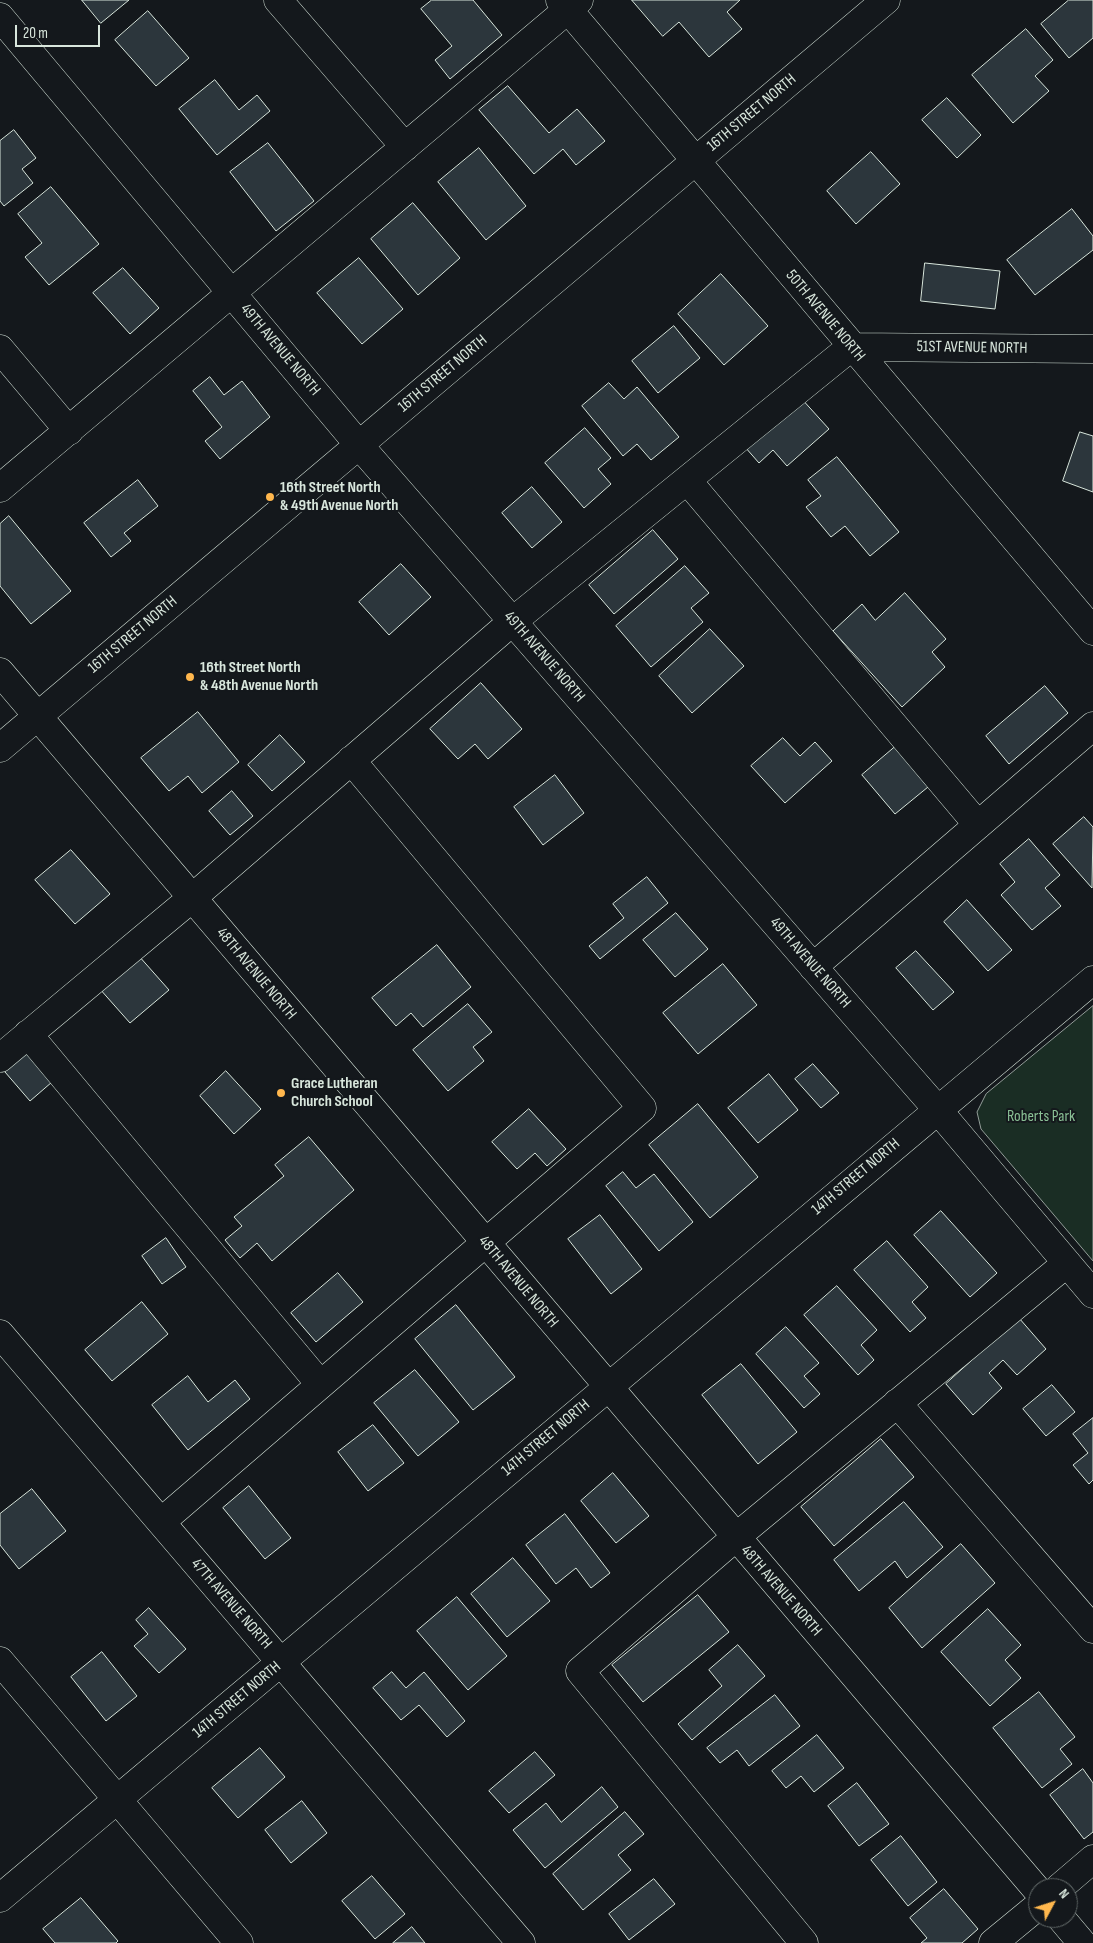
<!DOCTYPE html>
<style>
body{margin:0}
#map{position:relative;width:1093px;height:1943px;overflow:hidden;background:#14181c;font-family:"Sofia Sans Condensed",sans-serif}
canvas{display:block}
.north{position:absolute;left:1028px;top:1878px;width:50px;height:50px;box-sizing:border-box;background:#14181c;border:1px solid #626a69;border-radius:50%;rotate:50deg;font-size:14px;font-weight:700;line-height:20px;text-align:center;color:#d8e6dc}
.north::after{content:'';display:block;margin:auto;width:18px;height:22px;background:#ffb74d;clip-path:polygon(50% 0,100% 100%,50% 72%,0 100%)}
.scale{position:absolute;left:15px;top:25px;width:85px;height:22px;box-sizing:border-box;border:2px solid #d8e6dc;border-top:0;padding-left:6px;font-size:15px;line-height:18px;white-space:nowrap;color:#d8e6dc;-webkit-text-stroke:4px #14181c;paint-order:stroke}
</style>
<div id="map">
<canvas width="1093" height="1943"></canvas>
<div class="north">N</div>
<div class="scale">20 m</div>
</div>
<script>
const context = document.querySelector('canvas').getContext('2d');
context.lineJoin = 'round';
function fillPath(path, color) { context.fillStyle = color; context.fill(path, 'evenodd'); }
function trace(path, color, width, dash) { context.strokeStyle = color; context.lineWidth = width; context.lineCap = dash ? 'butt' : 'round'; context.setLineDash(dash || []); context.stroke(path); }
function write(font, color, halo, rows, align = 'center') {
  context.font = font + ' "Sofia Sans Condensed",sans-serif'; context.lineWidth = 4; context.setLineDash([]); context.textBaseline = 'middle'; context.strokeStyle = halo; context.fillStyle = color; for (const [text, x, y, turn = 0] of rows) {
    context.save(); context.translate(x, y); context.rotate((+turn || 0) * Math.PI / 180); context.textAlign = isNaN(turn) ? turn : align; if (halo) context.strokeText(text, 0, 0); context.fillText(text, 0, 0); context.restore();
  }
}
const green = new Path2D(`
 M 1093,1006 L 1093,1261 L 981,1129 L 977,1112 L 986,1094 Z`);
const building = new Path2D(`
 M 82,0 L 129,0 L 101,23 Z
 M 432,0 L 473,0 L 502,35 L 450,79 L 435,60 L 452,46 L 421,9 Z
 M 632,0 L 740,0 L 727,12 L 742,29 L 709,57 L 679,22 L 663,36 Z
 M 1069,0 L 1093,0 L 1093,38 L 1069,58 L 1041,24 Z
 M 148,11 L 189,58 L 156,86 L 115,40 Z
 M 1026,29 L 1053,60 L 1035,76 L 1049,91 L 1013,123 L 972,75 Z
 M 215,80 L 239,110 L 257,95 L 270,111 L 217,155 L 179,109 Z
 M 508,86 L 549,133 L 577,109 L 605,141 L 576,165 L 563,149 L 534,174 L 479,110 Z
 M 947,98 L 981,135 L 957,158 L 922,120 Z
 M 14,130 L 36,158 L 22,169 L 33,183 L 4,206 L 0,201 L 0,141 Z
 M 268,143 L 314,201 L 276,231 L 230,172 Z
 M 479,148 L 526,206 L 486,240 L 438,182 Z
 M 871,152 L 900,184 L 856,224 L 827,191 Z
 M 51,187 L 99,244 L 49,285 L 25,257 L 42,243 L 18,214 Z
 M 413,203 L 460,258 L 418,295 L 371,239 Z
 M 1072,209 L 1093,236 L 1093,250 L 1035,295 L 1007,260 Z
 M 359,258 L 403,309 L 362,344 L 317,293 Z
 M 925,263 L 1000,271 L 995,309 L 921,301 Z
 M 123,268 L 159,308 L 130,334 L 93,293 Z
 M 721,274 L 768,326 L 724,365 L 678,314 Z
 M 674,326 L 700,358 L 658,393 L 632,361 Z
 M 210,377 L 224,395 L 242,381 L 270,417 L 220,459 L 205,441 L 222,427 L 193,391 Z
 M 609,383 L 624,399 L 637,387 L 679,437 L 651,460 L 637,444 L 623,456 L 582,406 Z
 M 800,397 L 829,429 L 787,466 L 773,450 L 759,463 L 745,447 Z
 M 585,428 L 611,458 L 598,469 L 611,484 L 584,508 L 545,463 Z
 M 1080,432 L 1093,436 L 1093,492 L 1063,481 Z
 M 837,457 L 899,532 L 870,556 L 845,526 L 831,537 L 806,507 L 821,496 L 808,480 Z
 M 138,480 L 158,506 L 124,533 L 131,541 L 111,557 L 84,523 Z
 M 532,487 L 562,522 L 532,548 L 502,513 Z
 M 9,516 L 71,591 L 31,624 L 0,586 L 0,524 Z
 M 653,530 L 678,559 L 614,614 L 589,585 Z
 M 401,564 L 431,597 L 389,635 L 359,602 Z
 M 685,566 L 709,593 L 691,608 L 703,622 L 651,667 L 616,626 Z
 M 905,593 L 946,639 L 932,652 L 945,667 L 902,707 L 833,631 L 862,604 L 875,620 Z
 M 710,629 L 744,666 L 692,713 L 659,676 Z
 M 481,683 L 522,729 L 488,759 L 475,744 L 458,759 L 430,729 Z
 M 1045,686 L 1068,713 L 1009,764 L 986,736 Z
 M 198,712 L 239,762 L 202,793 L 188,776 L 169,791 L 141,758 Z
 M 280,735 L 305,762 L 272,791 L 248,765 Z
 M 783,738 L 800,756 L 815,742 L 832,761 L 785,803 L 751,766 Z
 M 895,747 L 928,787 L 895,814 L 862,775 Z
 M 555,775 L 584,813 L 543,845 L 514,807 Z
 M 232,791 L 253,816 L 230,835 L 209,811 Z
 M 1084,817 L 1093,827 L 1092,888 L 1053,844 Z
 M 1029,839 L 1060,875 L 1045,888 L 1061,906 L 1032,930 L 1001,895 L 1015,882 L 1000,864 Z
 M 71,850 L 110,894 L 75,924 L 35,880 Z
 M 647,877 L 668,903 L 600,959 L 589,946 L 624,918 L 613,904 Z
 M 967,900 L 1012,950 L 988,971 L 944,922 Z
 M 676,913 L 708,949 L 675,977 L 643,940 Z
 M 437,945 L 471,987 L 423,1027 L 411,1013 L 396,1026 L 372,998 Z
 M 916,951 L 954,992 L 933,1010 L 896,968 Z
 M 138,955 L 169,990 L 130,1023 L 99,988 Z
 M 723,964 L 757,1005 L 698,1054 L 663,1013 Z
 M 468,1004 L 492,1032 L 473,1047 L 484,1061 L 448,1091 L 413,1050 Z
 M 27,1053 L 52,1082 L 30,1101 L 5,1072 Z
 M 813,1064 L 839,1093 L 821,1108 L 795,1079 Z
 M 226,1071 L 261,1109 L 234,1134 L 200,1096 Z
 M 769,1074 L 798,1110 L 758,1143 L 728,1108 Z
 M 698,1104 L 758,1177 L 710,1218 L 649,1145 Z
 M 529,1109 L 566,1149 L 547,1166 L 535,1153 L 517,1169 L 492,1142 Z
 M 309,1137 L 354,1190 L 272,1261 L 257,1243 L 240,1258 L 225,1240 L 242,1226 L 234,1217 L 284,1176 L 275,1165 Z
 M 623,1172 L 636,1188 L 654,1174 L 693,1222 L 659,1251 L 606,1186 Z
 M 941,1211 L 997,1273 L 970,1297 L 914,1235 Z
 M 600,1215 L 642,1269 L 611,1294 L 568,1239 Z
 M 166,1238 L 186,1267 L 162,1284 L 142,1256 Z
 M 887,1241 L 928,1287 L 912,1302 L 926,1318 L 910,1332 L 854,1270 Z
 M 338,1273 L 363,1302 L 316,1342 L 291,1313 Z
 M 837,1286 L 877,1330 L 861,1345 L 874,1360 L 858,1375 L 804,1315 Z
 M 142,1302 L 168,1334 L 112,1381 L 85,1350 Z
 M 456,1305 L 515,1377 L 473,1410 L 415,1339 Z
 M 1019,1318 L 1046,1349 L 1017,1375 L 1003,1360 L 989,1373 L 1002,1388 L 973,1415 L 946,1384 Z
 M 786,1327 L 819,1363 L 804,1376 L 820,1394 L 804,1408 L 756,1354 Z
 M 741,1364 L 797,1432 L 758,1464 L 702,1395 Z
 M 415,1370 L 459,1422 L 418,1456 L 374,1403 Z
 M 188,1376 L 208,1402 L 235,1380 L 250,1399 L 188,1450 L 152,1405 Z
 M 1052,1385 L 1075,1412 L 1046,1436 L 1023,1409 Z
 M 1093,1418 L 1093,1480 L 1089,1484 L 1073,1465 L 1088,1453 L 1073,1434 Z
 M 373,1425 L 404,1463 L 368,1491 L 338,1452 Z
 M 881,1439 L 914,1477 L 834,1546 L 801,1507 Z
 M 613,1473 L 649,1516 L 616,1543 L 581,1501 Z
 M 249,1486 L 291,1538 L 265,1559 L 223,1508 Z
 M 32,1489 L 66,1531 L 19,1569 L 0,1545 L 0,1514 Z
 M 904,1502 L 943,1547 L 907,1578 L 895,1561 L 859,1591 L 834,1560 Z
 M 565,1514 L 610,1573 L 591,1588 L 576,1568 L 556,1584 L 526,1545 Z
 M 961,1544 L 995,1583 L 922,1648 L 889,1608 Z
 M 513,1558 L 550,1601 L 507,1637 L 471,1594 Z
 M 698,1595 L 729,1632 L 643,1702 L 612,1665 Z
 M 457,1597 L 507,1656 L 468,1690 L 417,1631 Z
 M 149,1608 L 186,1649 L 159,1673 L 134,1646 L 148,1634 L 136,1620 Z
 M 988,1609 L 1021,1645 L 1005,1660 L 1021,1678 L 990,1706 L 941,1652 Z
 M 738,1645 L 765,1676 L 692,1740 L 678,1724 L 722,1686 L 709,1670 Z
 M 102,1652 L 137,1696 L 106,1721 L 71,1677 Z
 M 392,1672 L 406,1688 L 424,1672 L 465,1721 L 447,1737 L 419,1705 L 401,1720 L 373,1688 Z
 M 1039,1692 L 1075,1737 L 1060,1749 L 1072,1764 L 1042,1788 L 993,1728 Z
 M 775,1695 L 800,1726 L 749,1766 L 737,1750 L 720,1763 L 707,1748 Z
 M 817,1735 L 844,1768 L 814,1792 L 801,1776 L 786,1788 L 772,1771 Z
 M 260,1748 L 285,1777 L 238,1818 L 212,1788 Z
 M 535,1752 L 555,1775 L 509,1813 L 489,1791 Z
 M 1083,1769 L 1093,1783 L 1093,1832 L 1084,1839 L 1050,1795 Z
 M 857,1783 L 889,1824 L 859,1846 L 828,1806 Z
 M 602,1787 L 618,1807 L 545,1868 L 513,1830 L 546,1803 L 561,1822 Z
 M 302,1801 L 327,1833 L 291,1863 L 265,1830 Z
 M 625,1812 L 644,1834 L 618,1855 L 631,1870 L 583,1910 L 553,1874 Z
 M 901,1836 L 937,1882 L 908,1906 L 871,1860 Z
 M 372,1876 L 405,1914 L 375,1939 L 342,1901 Z
 M 654,1879 L 675,1904 L 629,1940 L 609,1914 Z
 M 944,1889 L 978,1929 L 962,1943 L 921,1943 L 927,1938 L 910,1918 Z
 M 81,1898 L 118,1941 L 116,1943 L 55,1943 L 43,1929 Z
 M 412,1927 L 425,1943 L 393,1943 Z`);
const minor = new Path2D(`
 M 278,0 L 405,147
 M 560,0 L 1093,631
 M 0,17 L 359,445 L 937,1109 L 1093,1294
 M 0,349 L 69,431
 M 687,480 L 978,825
 M 0,488 L 579,0
 M 0,672 L 1038,1891
 M 0,748 L 886,0
 M 813,967 L 1093,726
 M 28,1034 L 320,1384
 M 0,1058 L 192,898 L 513,621 L 851,347 L 1093,349
 M 0,1334 L 521,1943
 M 897,1403 L 1093,1629
 M 161,1522 L 642,1108 L 351,760
 M 0,1661 L 239,1943
 M 1059,1888 L 1093,1859
 M 0,1898 L 1093,980
 M 1061,1918 L 1082,1943
 M 804,1943 L 580,1671 L 736,1537 L 1067,1263
 M 993,1943 L 1038,1906`);
const markers = [
 [270,497,5,"#ffb74d"],
 [190,677,5,"#ffb74d"],
 [281,1093,5,"#ffb74d"]
];
const streetNames = [
 ["16TH STREET NORTH",752,113,-40],
 ["50TH AVENUE NORTH",825,316,50],
 ["51ST AVENUE NORTH",972,348,1],
 ["49TH AVENUE NORTH",280,350,50],
 ["16TH STREET NORTH",443,374,-40],
 ["16TH STREET NORTH",133,635,-40],
 ["49TH AVENUE NORTH",544,657,49],
 ["49TH AVENUE NORTH",810,963,49],
 ["48TH AVENUE NORTH",256,974,50],
 ["14TH STREET NORTH",856,1177,-40],
 ["48TH AVENUE NORTH",518,1282,50],
 ["14TH STREET NORTH",546,1438,-40],
 ["48TH AVENUE NORTH",781,1591,49],
 ["47TH AVENUE NORTH",231,1604,49],
 ["14TH STREET NORTH",237,1700,-40]
];
const poiNames = [
 ["16th Street North",280,488],
 ["& 49th Avenue North",280,506],
 ["16th Street North",200,668],
 ["& 48th Avenue North",200,686],
 ["Grace Lutheran",291,1084],
 ["Church School",291,1102]
];
const parkNames = [
 ["Roberts Park",1041,1117]
];
fillPath(green, '#1a2d24');
trace(green, '#939e99', 1);
fillPath(building, '#2c363c');
trace(building, '#d8e6dc', 1);
trace(minor, '#d8e6dc', 29);
trace(minor, '#14181c', 28);
for (const [x, y, r, color] of markers) { const dot = new Path2D(); dot.arc(x, y, r, 0, 2 * Math.PI); context.fillStyle = color; context.fill(dot); trace(dot, '#14181c', 2); }
write('16px', '#d8e6dc', '#14181c', streetNames);
write('bold 16px', '#d8e6dc', '#14181c', poiNames, 'left');
write('16px', '#8ac095', '#14181c', parkNames);
</script>
